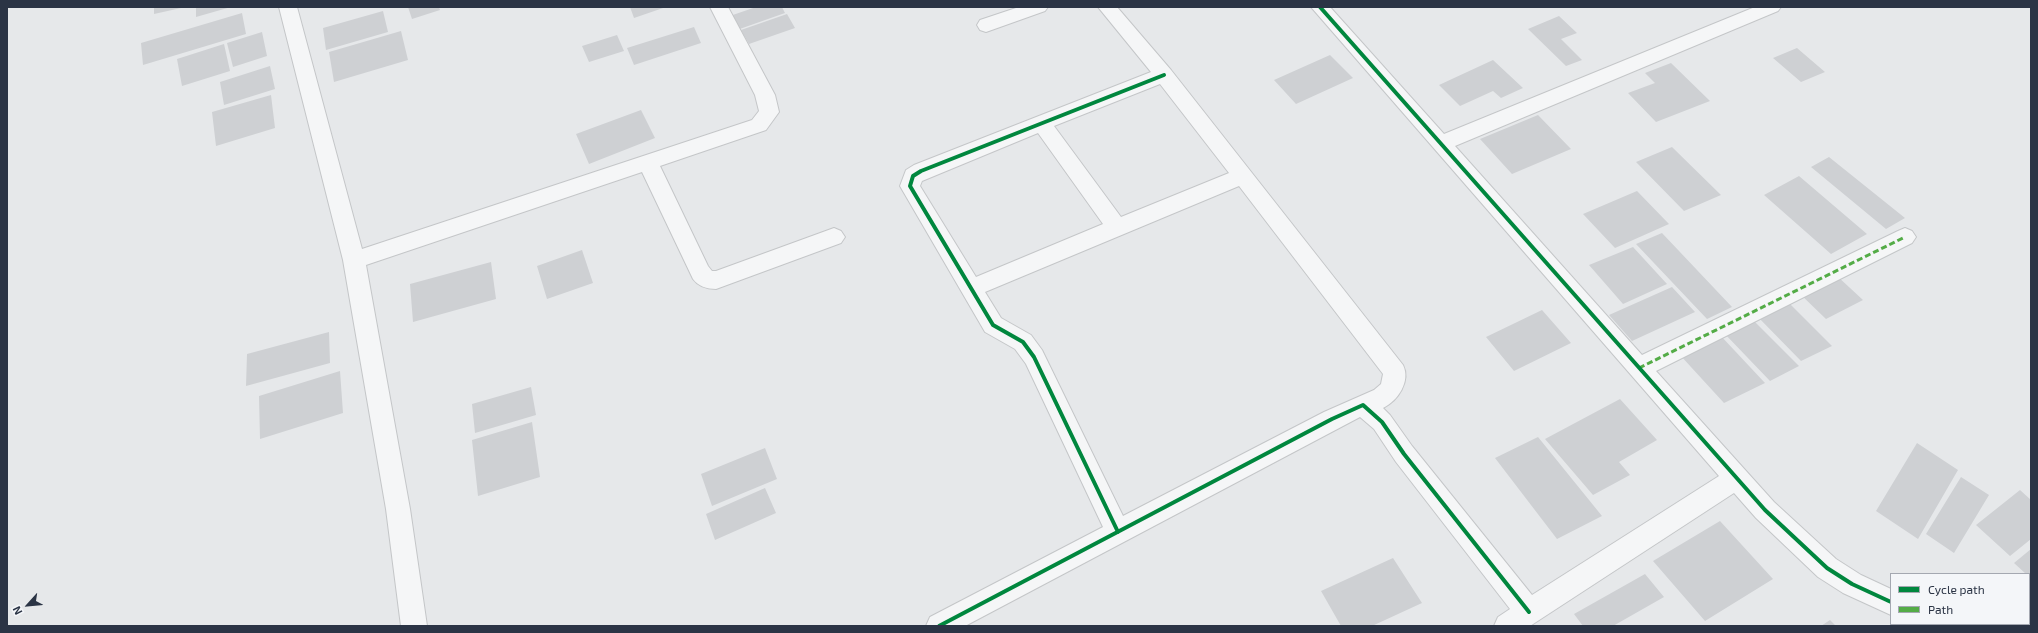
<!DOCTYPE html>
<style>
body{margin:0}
#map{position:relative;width:2038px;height:633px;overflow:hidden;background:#e6e8ea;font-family:"Exo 2",sans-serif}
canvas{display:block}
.frame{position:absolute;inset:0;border:8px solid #2b3445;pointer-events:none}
.legend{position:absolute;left:1890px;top:573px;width:140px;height:52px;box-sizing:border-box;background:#f4f6f9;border:1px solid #a4a8b1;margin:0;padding:5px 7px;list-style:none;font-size:12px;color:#2b3445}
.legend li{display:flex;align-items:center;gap:8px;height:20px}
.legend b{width:20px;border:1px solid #a4a8b1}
.north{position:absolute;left:8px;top:585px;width:40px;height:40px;-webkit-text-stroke:3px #f4f6f9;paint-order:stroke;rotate:243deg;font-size:11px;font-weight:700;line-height:16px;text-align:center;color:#2b3445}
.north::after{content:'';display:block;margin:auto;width:14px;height:18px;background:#2b3445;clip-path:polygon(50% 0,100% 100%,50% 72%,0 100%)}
</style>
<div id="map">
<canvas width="2038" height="633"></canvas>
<div class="frame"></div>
<ul class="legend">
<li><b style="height:5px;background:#00873e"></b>Cycle path</li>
<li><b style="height:5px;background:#54ac47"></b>Path</li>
</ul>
<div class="north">N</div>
</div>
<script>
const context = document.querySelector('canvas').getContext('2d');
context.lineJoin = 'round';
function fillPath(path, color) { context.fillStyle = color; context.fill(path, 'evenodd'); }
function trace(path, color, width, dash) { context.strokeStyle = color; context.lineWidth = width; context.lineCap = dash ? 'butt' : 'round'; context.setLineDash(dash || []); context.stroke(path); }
const building = new Path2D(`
 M 154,7 L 181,7 L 181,8 L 154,14 Z
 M 196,7 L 231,7 L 196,17 Z
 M 408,7 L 439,7 L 440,10 L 412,19 Z
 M 630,7 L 666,7 L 634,18 Z
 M 756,7 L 782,7 L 785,13 L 734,31 L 727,17 Z
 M 383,11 L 388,32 L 326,50 L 323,28 Z
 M 242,13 L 246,34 L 143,65 L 141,43 Z
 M 787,14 L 795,28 L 749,44 L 741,30 Z
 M 1559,16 L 1577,33 L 1561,39 L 1582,60 L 1566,66 L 1528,29 Z
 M 694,27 L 701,43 L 634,65 L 627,48 Z
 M 401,31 L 408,60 L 334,82 L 329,52 Z
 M 262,32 L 267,56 L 233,67 L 227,43 Z
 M 617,35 L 624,51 L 589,62 L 582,46 Z
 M 224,44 L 230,71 L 182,86 L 177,59 Z
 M 1797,48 L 1825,72 L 1801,82 L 1773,58 Z
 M 1330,55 L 1353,78 L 1296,104 L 1274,80 Z
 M 1493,60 L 1523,88 L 1501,98 L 1493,91 L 1460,106 L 1439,85 Z
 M 1671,63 L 1710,101 L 1656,122 L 1628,93 L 1655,83 L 1645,73 Z
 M 270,66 L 275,89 L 224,105 L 220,82 Z
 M 271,95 L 275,128 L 216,146 L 212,112 Z
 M 641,110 L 655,138 L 589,164 L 576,134 Z
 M 1538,115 L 1571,149 L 1512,174 L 1480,139 Z
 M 1672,147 L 1721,195 L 1684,211 L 1636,162 Z
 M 1829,157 L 1905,218 L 1886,229 L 1811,167 Z
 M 1799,176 L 1867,234 L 1831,254 L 1764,195 Z
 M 1637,191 L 1669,224 L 1615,248 L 1583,214 Z
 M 1662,233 L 1732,307 L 1707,319 L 1636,244 Z
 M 1633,247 L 1667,284 L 1623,304 L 1589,265 Z
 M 582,250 L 593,283 L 547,299 L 537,266 Z
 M 491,262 L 496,299 L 413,322 L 410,284 Z
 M 1836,275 L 1863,300 L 1826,319 L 1799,293 Z
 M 1672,287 L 1695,312 L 1632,341 L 1609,315 Z
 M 1787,301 L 1832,346 L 1801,361 L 1756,315 Z
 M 1542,310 L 1571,343 L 1514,371 L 1486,337 Z
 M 1751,318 L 1799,366 L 1770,381 L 1723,332 Z
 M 329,332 L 330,363 L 246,386 L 247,354 Z
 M 1720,335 L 1765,383 L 1724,403 L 1680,355 Z
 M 340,371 L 343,413 L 260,439 L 259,396 Z
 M 531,387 L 536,415 L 475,433 L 472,404 Z
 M 1620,399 L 1657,440 L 1619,462 L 1630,475 L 1593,495 L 1545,439 Z
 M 532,422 L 540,477 L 478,496 L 472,440 Z
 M 1538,437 L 1602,516 L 1557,539 L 1495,458 Z
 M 1917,443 L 1958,470 L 1918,539 L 1876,511 Z
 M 765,448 L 777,479 L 712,506 L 701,474 Z
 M 1961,477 L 1989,495 L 1954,553 L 1926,534 Z
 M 765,488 L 776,513 L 715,540 L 706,514 Z
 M 2020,490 L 2031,500 L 2031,539 L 2010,556 L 1976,525 Z
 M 1720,521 L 1773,579 L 1705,621 L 1653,561 Z
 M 2031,549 L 2031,578 L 2029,574 L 2026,574 L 2014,563 Z
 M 1393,558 L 1422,603 L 1372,626 L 1341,626 L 1321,591 Z
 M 1645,574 L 1664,597 L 1613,626 L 1583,626 L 1574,614 Z
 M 1830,620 L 1836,626 L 1821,626 Z`);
const street = new Path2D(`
 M 279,7 L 297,7 L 362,249 L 752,120 L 759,111 L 755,95 L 710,7 L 728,7 L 775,95 L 779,112 L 766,130 L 660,166 L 708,266 L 712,271 L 716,271 L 834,228 L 841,231 L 845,237 L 841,243 L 716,289 C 707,289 698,286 693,279 L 642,172 L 366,265 L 410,509 L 427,626 L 401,626 L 386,509 L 343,260 Z
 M 1019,7 L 1048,7 L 1045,11 L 986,32 L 980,30 L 977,25 L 980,20 Z
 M 1098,7 L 1117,7 L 1171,70 L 1403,365 C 1411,381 1398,401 1383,408 L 1390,415 L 1412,446 L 1532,595 L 1719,476 L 1311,7 L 1330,7 L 1444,134 L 1755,7 L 1781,7 L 1778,11 L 1455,146 L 1642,355 L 1898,231 L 1905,228 L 1912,231 L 1916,237 L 1912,243 L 1656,371 L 1774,502 L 1836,559 L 1861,575 L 1891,589 L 1891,615 L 1843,593 L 1818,577 L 1756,518 L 1734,493 L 1530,626 L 1494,626 L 1498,617 L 1510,609 L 1396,462 L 1374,429 L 1360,417 L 965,626 L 926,626 L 930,617 L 1103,527 L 1026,364 L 1015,349 L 985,332 L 900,186 L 906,170 L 914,165 L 1151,72 ZM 1160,84 L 1229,173 L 1121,217 L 1054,126 ZM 1038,133 L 1103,224 L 976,277 L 920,186 L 922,181 ZM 1239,186 L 1383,374 L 1381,384 L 1374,390 L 1324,412 L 1123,516 L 1042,350 L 1031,335 L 1001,318 L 985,292 Z
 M 1966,624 L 2000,624 L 2001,626 L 1967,626 Z`);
const quiet = new Path2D(`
 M 1639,368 L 1905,237`);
const cycleway = new Path2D(`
 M 1320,7 L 1765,510 L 1827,568 L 1852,584 L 1891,602
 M 1118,532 L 1034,357 L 1023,342 L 993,325 L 910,186 L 913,176 L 921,171 L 1164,75
 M 939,626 L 1332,419 L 1363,405 L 1382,422 L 1404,454 L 1529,612`);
fillPath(building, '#ced0d3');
trace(street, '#c4c6c8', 2);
fillPath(street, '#f5f6f7');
trace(quiet, '#54ac47', 3, [6, 3]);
trace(cycleway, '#00873e', 4);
</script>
